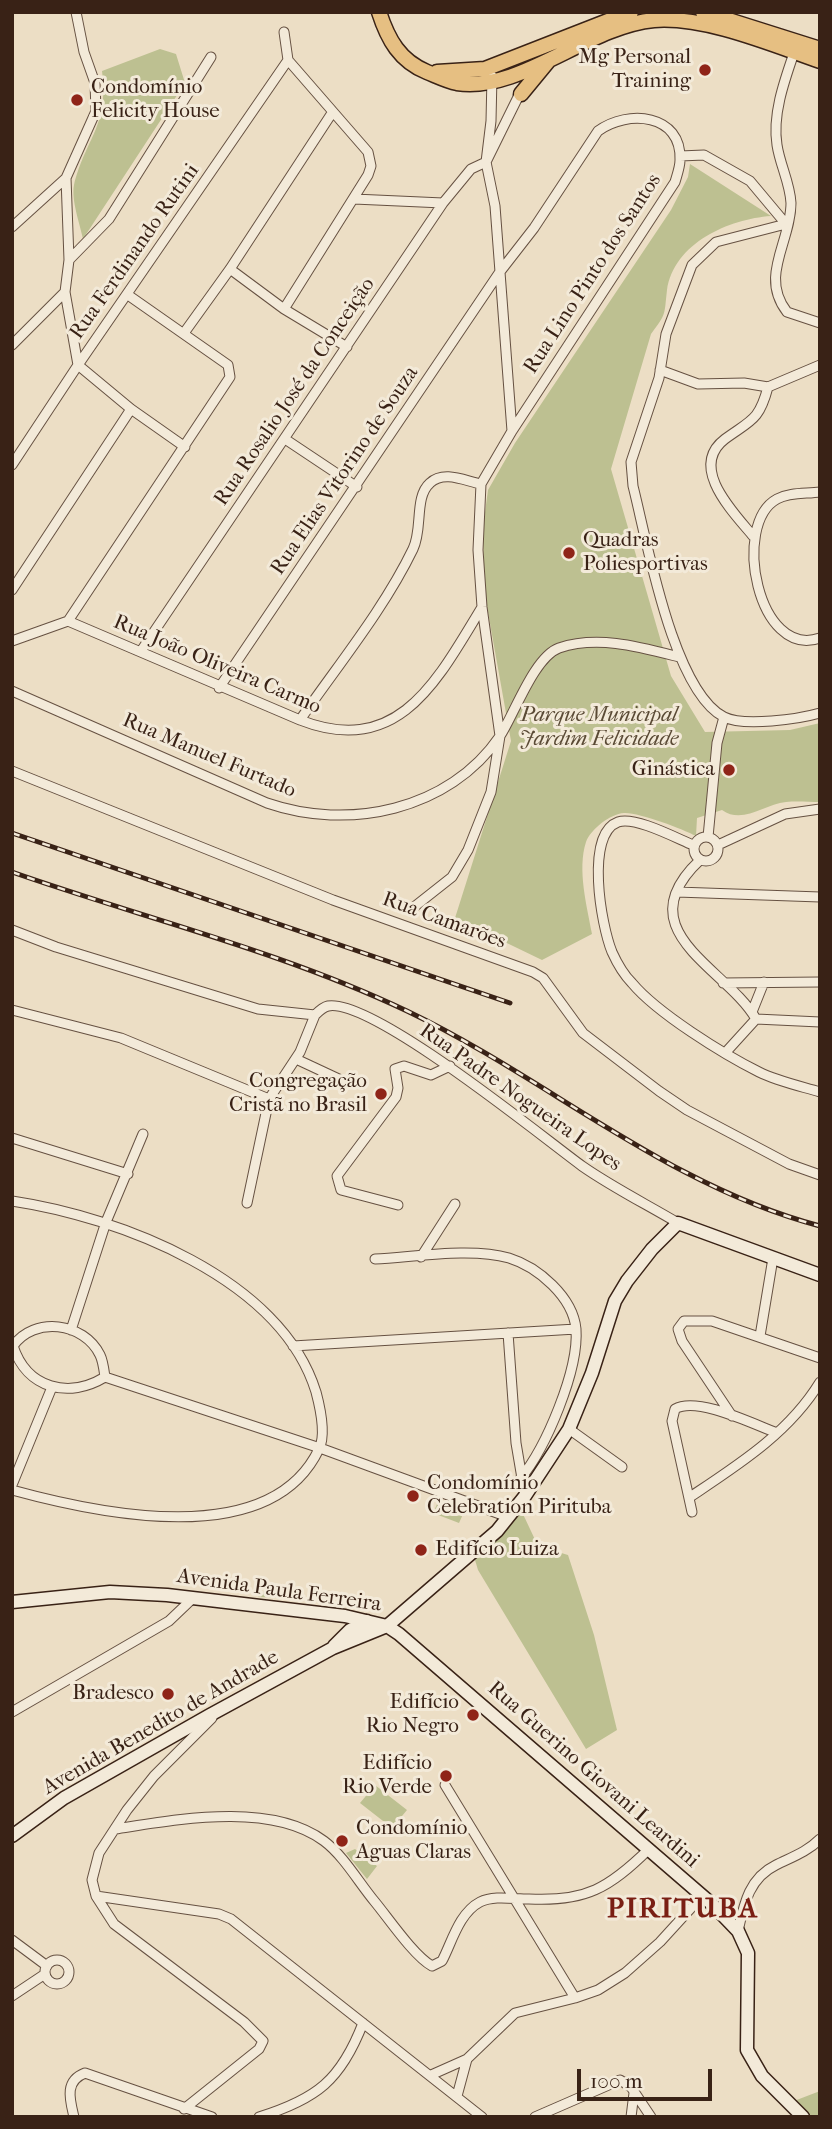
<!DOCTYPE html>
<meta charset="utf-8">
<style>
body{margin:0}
#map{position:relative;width:832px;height:2129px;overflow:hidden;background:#ecdec5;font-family:"IM FELL French Canon",serif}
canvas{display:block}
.frame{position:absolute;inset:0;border:14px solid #392216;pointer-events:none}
.scale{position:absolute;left:577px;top:2069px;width:135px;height:32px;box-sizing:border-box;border:4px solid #392216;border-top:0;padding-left:9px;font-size:21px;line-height:24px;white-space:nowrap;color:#392216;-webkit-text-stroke:5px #f3ead9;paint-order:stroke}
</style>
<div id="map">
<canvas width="832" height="2129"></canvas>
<div class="frame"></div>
<div class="scale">100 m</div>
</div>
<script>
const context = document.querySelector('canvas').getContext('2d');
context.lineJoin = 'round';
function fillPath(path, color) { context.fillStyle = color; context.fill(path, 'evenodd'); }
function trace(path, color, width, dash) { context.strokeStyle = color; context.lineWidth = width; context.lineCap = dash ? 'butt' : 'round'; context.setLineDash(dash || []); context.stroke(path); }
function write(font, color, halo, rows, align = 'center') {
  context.font = font + ' "IM FELL French Canon",serif'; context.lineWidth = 6; context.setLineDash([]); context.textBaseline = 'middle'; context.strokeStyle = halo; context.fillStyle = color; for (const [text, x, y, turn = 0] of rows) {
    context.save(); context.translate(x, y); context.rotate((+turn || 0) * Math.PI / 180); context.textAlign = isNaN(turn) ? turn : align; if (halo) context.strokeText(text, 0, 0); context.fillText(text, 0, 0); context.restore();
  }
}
const green = new Path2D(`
 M 160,49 L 176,54 L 185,83 L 83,239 C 80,224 71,200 74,185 C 86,137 109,127 102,71 Z
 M 690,164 L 771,216 C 729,219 674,243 667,290 C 664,315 667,313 651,334 L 611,469 L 671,676 L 705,732 L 790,730 L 820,723 L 820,802 C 809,802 797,801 786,802 C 764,804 743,825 722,810 L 697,818 L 696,836 C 683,829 638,812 624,813 C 610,814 591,829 586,842 C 577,870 587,906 592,934 L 542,960 L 455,918 L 511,741 L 484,590 L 483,527 L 488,490 L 515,443 L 671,210 L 688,177 Z
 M 438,1502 L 464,1512 L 459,1523 L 433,1513 Z
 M 522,1512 L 538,1546 L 568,1555 L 594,1635 L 617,1730 L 586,1749 L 478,1570 L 475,1560 Z
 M 266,1589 L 294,1591 L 287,1598 L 258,1597 Z
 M 375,1785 L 407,1810 L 392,1828 L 360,1803 Z
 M 355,1849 L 377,1866 L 367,1879 L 346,1853 Z
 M 820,2091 L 820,2117 L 806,2117 L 794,2101 Z`);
const street = new Path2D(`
 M 284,32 L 288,60 L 368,152 L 371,166 L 368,175 L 284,309
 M 795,50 C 785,79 772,114 777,145 C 780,165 790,183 791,203 C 791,242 759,276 787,312 L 820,323
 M 680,156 L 704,155 L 750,181 L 786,224
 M 66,178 L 69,260 L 65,292 L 78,365
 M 354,199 L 443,203
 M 786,224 L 716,242 L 692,265 L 666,334 L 659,378 L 631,462 L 633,486 C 647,541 673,691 724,717 C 744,727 799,719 820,713
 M 12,227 L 66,178 L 96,111 L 95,83 L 84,52 L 76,12
 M 69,260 L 109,219 L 211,57
 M 230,269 L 284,309 L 347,347
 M 184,333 L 230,269 L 332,113
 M 12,345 L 65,292
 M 78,365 L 131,409 L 185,447
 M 660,370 L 698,384 L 744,383 L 768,387
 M 768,387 L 820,365
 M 285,439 L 357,487
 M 12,465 L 78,365 L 288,60
 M 820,492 C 806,494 790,492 777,499 C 731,524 758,660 820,638
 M 753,536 C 733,512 688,467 725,439 C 751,420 759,421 768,387
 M 12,590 L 131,409
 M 68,621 L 230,377 L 228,365 L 128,295
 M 12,641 L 68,621 L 300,720 C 399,759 438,679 482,607
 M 141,651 L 443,203 L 471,169 L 486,162 L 521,91
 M 219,688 L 499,273 L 534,228 L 598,131 C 628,109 682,114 680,160 C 680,167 677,175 675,182 L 512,431
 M 12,691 L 267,803 C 348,831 449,811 500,736 C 514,715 534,657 559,648 C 598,635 640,647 679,657
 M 300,720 C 338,665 384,609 413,549 C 423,529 414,497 430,483 C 444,470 465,481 481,484
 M 12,771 L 333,900 L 533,972 L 543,978 L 583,1033 L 659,1091 L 687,1110 L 789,1164 L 820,1175
 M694 849a12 12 0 1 1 24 0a12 12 0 1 1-24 0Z
 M 708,837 L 717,743 L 724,717
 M 693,845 C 676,838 635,816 618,822 C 585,834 601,925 612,952 C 617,963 623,974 632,983 C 657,1013 723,1054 759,1072 C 777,1081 800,1086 820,1092
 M 718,845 L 785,814 L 820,809
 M 700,860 C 624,931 727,968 756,1019
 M 677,892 L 820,897
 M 414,907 L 452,877 L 468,850 L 491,792 L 500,736 L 482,607 L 478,550 L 481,484 L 512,431 L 495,206 L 486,162 L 491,121 L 492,76
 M 12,930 L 56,947 L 258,1009 L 315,1015 C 319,1011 323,1007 328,1006 C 372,998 541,1136 582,1166 C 612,1187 646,1204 678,1223
 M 723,983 L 820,982
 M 12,1010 L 121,1038 L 269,1099
 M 752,1012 L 764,982
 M 726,1052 L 756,1019 L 820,1022
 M 296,1059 L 341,1080
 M 12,1138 L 128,1174
 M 12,1201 C 119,1217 281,1278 316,1392 C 320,1407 326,1435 319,1449 C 270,1552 96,1513 12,1490
 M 247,1203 L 269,1099 L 300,1052 L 315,1015
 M 398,1205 L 341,1190 L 337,1176 L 396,1097 L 398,1088 L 395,1069 L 404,1066 L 431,1075 L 450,1066
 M 421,1257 L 455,1204
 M 375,1259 C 415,1257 471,1247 509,1258 C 538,1267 573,1297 576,1329 C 579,1370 546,1448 520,1479
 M 71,1330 L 106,1222 L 143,1134
 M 508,1333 L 516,1443 L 525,1496
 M 760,1336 L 773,1258
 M 13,1346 C 34,1316 84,1322 100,1355 C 103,1361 104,1370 105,1377
 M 13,1346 C 27,1389 69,1399 105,1377
 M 293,1346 L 576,1329
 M 105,1377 L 320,1448 L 508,1517
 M 732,1416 L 682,1341 L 678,1329 L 684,1321 L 712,1321 L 820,1358
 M 569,1429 L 622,1467
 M 12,1485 L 52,1387
 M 690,1497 C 738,1465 789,1433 820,1382
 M 692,1512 L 672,1421 L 675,1409 C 697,1396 753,1424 777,1433
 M 12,1712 L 169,1621 L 191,1600
 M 445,1785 L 575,1998
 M 115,1829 C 175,1820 270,1801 324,1841 C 344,1856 359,1883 375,1902 C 389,1919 414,1956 432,1966 L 442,1961 C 452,1942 459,1913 480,1902 C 494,1895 513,1899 529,1899 C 586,1902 609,1888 649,1849
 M 96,1896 L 219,1914 L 231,1919 L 482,2117
 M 738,1931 C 744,1904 749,1878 776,1865 C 792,1857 807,1852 820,1839
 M 12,1940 L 47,1966
 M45 1972a12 12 0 1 1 24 0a12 12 0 1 1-24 0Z
 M 12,1996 L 45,1974
 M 431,2075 L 467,2059 L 515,2013 L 575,1998 L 598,1990 L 625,1973 L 660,1942 L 702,1896
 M 457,2096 L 467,2059
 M 184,2109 L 259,2049 L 263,2041 L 244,2022 L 114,1924 L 96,1896 L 92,1880 L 99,1853 L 127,1810 L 154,1776 L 212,1718
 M 74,2117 C 70,2100 64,2081 85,2073 L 212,2117
 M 259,2117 C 317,2099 341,2080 363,2023
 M 535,2117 L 620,2080 L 631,2087 L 651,2117
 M 631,2117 L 634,2093`);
const secondary = new Path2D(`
 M 12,1602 L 110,1592 L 167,1595 L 345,1616 L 387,1626 L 399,1634 L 713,1905 L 738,1931 L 748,1953 L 747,2050 L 762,2076 L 803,2117
 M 334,1646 L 350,1630 L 367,1621
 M 12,1836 L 64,1798 L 210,1715 L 333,1648 L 387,1626 L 497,1531 L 525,1496 L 569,1429 L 592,1373 L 615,1301 L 627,1281 L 652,1249 L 678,1223 L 820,1275`);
const primary = new Path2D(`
 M 379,12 C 388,40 400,61 427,72 C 437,76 447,81 457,83 C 520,93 588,26 654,20 C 705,16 771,44 820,61
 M 703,12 L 820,49
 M 437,72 L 485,69 L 631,12
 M 521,94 L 549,60`);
const rail = new Path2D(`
 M 12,833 L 510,1003
 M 12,872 C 143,918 281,951 407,1011 C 547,1078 667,1186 820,1226`);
const markers = [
 [705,70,7,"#8f2418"],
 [77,100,7,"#8f2418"],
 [569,553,7,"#8f2418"],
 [729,770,7,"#8f2418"],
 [381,1094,7,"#8f2418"],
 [413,1496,7,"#8f2418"],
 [421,1550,7,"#8f2418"],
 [168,1694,7,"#8f2418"],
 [473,1715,7,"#8f2418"],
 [446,1776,7,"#8f2418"],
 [342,1841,7,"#8f2418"]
];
const poiNames = [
 ["Mg Personal",691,58],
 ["Training",691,82],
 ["Condomínio",91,88,"left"],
 ["Felicity House",91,112,"left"],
 ["Quadras",583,541,"left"],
 ["Poliesportivas",583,565,"left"],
 ["Ginástica",715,770],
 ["Congregação",367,1082],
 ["Cristã no Brasil",367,1106],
 ["Condomínio",427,1484,"left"],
 ["Celebration Pirituba",427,1508,"left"],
 ["Edifício Luiza",435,1550,"left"],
 ["Bradesco",154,1694],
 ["Edifício",459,1703],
 ["Rio Negro",459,1727],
 ["Edifício",432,1764],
 ["Rio Verde",432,1788],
 ["Condomínio",356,1829,"left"],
 ["Aguas Claras",356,1853,"left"]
];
const streetNames = [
 ["Rua Ferdinando Rutini",135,252,-55],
 ["Rua Lino Pinto dos Santos",593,274,-57],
 ["Rua Rosalio José da Conceição",295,392,-56],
 ["Rua Elias Vitorino de Souza",345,471,-56],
 ["Rua João Oliveira Carmo",217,665,23],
 ["Rua Manuel Furtado",209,756,23],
 ["Rua Camarões",444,921,20],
 ["Rua Padre Nogueira Lopes",520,1098,35],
 ["Avenida Paula Ferreira",279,1591,8],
 ["Avenida Benedito de Andrade",161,1723,-30],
 ["Rua Guerino Giovani Leardini",593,1775,41]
];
const parkNames = [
 ["Parque Municipal",599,716],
 ["Jardim Felicidade",599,740]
];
const districtNames = [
 ["PIRITUBA",683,1910]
];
fillPath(green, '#bdc091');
trace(street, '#665142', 11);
trace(secondary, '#392216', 15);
trace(primary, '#392216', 17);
trace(street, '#f3ead9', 9);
trace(secondary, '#f3ead9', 12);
trace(primary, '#e6bf82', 14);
trace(rail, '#392216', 5);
trace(rail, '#f3ead9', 2.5, [8]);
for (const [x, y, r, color] of markers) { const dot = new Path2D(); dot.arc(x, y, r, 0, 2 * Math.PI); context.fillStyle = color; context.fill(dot); trace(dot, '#f3ead9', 2.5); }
write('21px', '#392216', '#f3ead9', poiNames, 'right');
write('21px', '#392216', '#f3ead9', streetNames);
write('italic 21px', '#5a4a35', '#f3ead9', parkNames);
context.letterSpacing = '2px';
write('bold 28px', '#7a1f14', '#f3ead9', districtNames);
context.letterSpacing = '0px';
</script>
